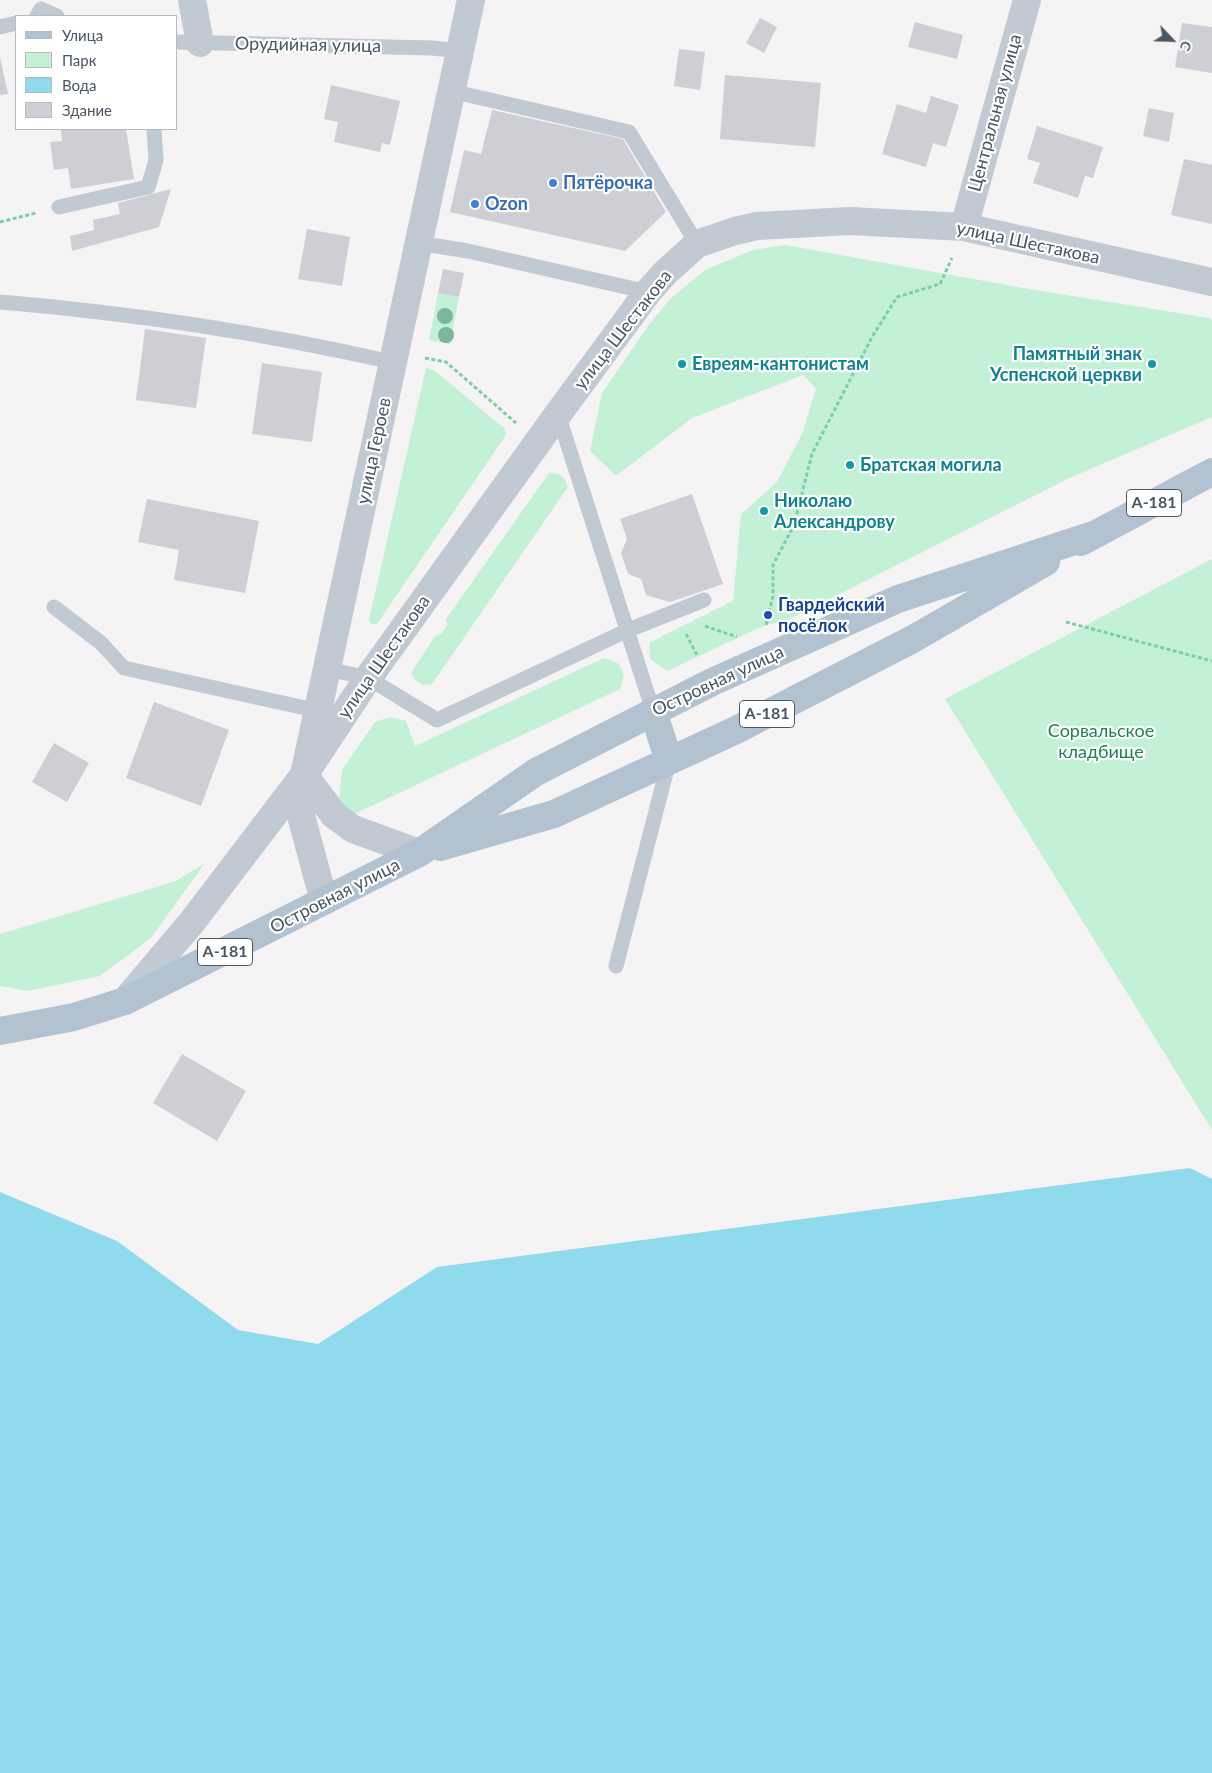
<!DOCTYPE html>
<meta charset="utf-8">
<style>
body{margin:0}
#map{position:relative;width:1212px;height:1773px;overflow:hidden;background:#f5f3f3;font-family:Lato,sans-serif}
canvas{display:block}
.legend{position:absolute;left:15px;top:15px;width:162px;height:115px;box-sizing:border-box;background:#fff;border:1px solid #b7bbc0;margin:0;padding:6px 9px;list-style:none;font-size:15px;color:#4a5661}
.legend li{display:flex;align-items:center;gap:10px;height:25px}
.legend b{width:25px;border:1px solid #b7bbc0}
.north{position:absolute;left:1147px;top:15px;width:50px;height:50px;-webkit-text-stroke:4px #fff;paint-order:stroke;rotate:114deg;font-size:14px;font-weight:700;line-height:20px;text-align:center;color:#4a5661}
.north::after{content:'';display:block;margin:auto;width:18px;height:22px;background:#4a5661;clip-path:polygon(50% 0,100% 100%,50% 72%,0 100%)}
</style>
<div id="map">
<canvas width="1212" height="1773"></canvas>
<ul class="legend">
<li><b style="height:6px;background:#b3c2d1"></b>Улица</li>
<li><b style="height:14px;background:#c3f1d5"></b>Парк</li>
<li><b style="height:14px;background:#90daee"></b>Вода</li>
<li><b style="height:14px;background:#cdcfd5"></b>Здание</li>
</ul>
<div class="north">С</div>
</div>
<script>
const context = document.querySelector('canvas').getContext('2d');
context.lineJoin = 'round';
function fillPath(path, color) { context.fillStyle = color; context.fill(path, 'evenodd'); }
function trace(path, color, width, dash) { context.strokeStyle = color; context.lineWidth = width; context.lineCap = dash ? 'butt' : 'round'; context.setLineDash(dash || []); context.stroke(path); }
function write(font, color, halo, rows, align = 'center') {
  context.font = font + ' Lato,sans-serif'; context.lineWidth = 4.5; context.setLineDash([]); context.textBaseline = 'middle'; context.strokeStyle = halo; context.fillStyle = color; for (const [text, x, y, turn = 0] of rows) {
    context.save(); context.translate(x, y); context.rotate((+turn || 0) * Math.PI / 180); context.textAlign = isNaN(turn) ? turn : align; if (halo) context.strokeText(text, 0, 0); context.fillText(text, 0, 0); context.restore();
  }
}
const green = new Path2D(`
 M 785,245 L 1029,289 L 1209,318 L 1212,320 L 1212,417 L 1067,479 L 788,620 L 763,626 L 667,671 L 650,659 L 649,643 L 733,601 L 741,514 L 777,482 L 802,434 L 816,389 L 803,375 L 692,418 L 616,476 L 590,451 L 602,393 L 648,326 L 670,299 L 705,270 L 753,250 Z
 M 438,293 L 459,297 L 450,344 L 429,340 Z
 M 426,368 L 434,370 L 505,429 L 506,435 L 377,624 L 371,624 L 369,620 Z
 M 549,473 C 560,473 565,476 568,487 L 432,684 L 423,685 L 414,679 L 411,673 L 435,636 L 441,634 L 447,625 L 446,619 Z
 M 1212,559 L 1212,1130 L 945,699 Z
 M 604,658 L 619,664 L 624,675 L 620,689 L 350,816 L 339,799 L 342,770 L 375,722 L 390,717 L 406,721 L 415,746 Z
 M 205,863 L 151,938 L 100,976 L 27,991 L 0,986 L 0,934 L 176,881 Z`);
const water = new Path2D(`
 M 1190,1168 L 1212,1179 L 1212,1773 L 0,1773 L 0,1192 L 117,1241 L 238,1330 L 318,1344 L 437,1267 Z`);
const building = new Path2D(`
 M 760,18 L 777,27 L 764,53 L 746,43 Z
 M 915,22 L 963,35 L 957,59 L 908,47 Z
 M 1182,23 L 1212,27 L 1212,73 L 1175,67 Z
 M 679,49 L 705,52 L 700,90 L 674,86 Z
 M 0,57 L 8,94 L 0,95 Z
 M 725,75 L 821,83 L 815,147 L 720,139 Z
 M 331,85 L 400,101 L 390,145 L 382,143 L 380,152 L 334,142 L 338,122 L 324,119 Z
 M 931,96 L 959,105 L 946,147 L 933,143 L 926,167 L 882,154 L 897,104 L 926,113 Z
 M 1149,108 L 1174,113 L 1169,142 L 1143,136 Z
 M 492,110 L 623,139 L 666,212 L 625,251 L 450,212 L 464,150 L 481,154 Z
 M 1037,126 L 1103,147 L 1093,178 L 1085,176 L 1078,198 L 1033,183 L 1040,163 L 1027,159 Z
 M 61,129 L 126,129 L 134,179 L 71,189 L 68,168 L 54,170 L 50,142 L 62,141 Z
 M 1184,159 L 1212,165 L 1212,224 L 1171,215 Z
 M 171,189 L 159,227 L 72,251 L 70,236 L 94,230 L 93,220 L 120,214 L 118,203 Z
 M 307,229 L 350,237 L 342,286 L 298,279 Z
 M 443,269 L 464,273 L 459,297 L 438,293 Z
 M 145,329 L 206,338 L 196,408 L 136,400 Z
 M 262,363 L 322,372 L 312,442 L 252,434 Z
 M 692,494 L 723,584 L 670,602 L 646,595 L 641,579 L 628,574 L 621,553 L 627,539 L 620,519 Z
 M 147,499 L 259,521 L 245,593 L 174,580 L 179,550 L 138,542 Z
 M 154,702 L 229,730 L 201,806 L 126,778 Z
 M 54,743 L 89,763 L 67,802 L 32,782 Z
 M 182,1054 L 246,1091 L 217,1141 L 153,1103 Z`);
const path = new Path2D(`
 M 0,222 L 36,213
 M 425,358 L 446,362 L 516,423
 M 1066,622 L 1212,661
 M 766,625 L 773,596 L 773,565 L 794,525 L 812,454 L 872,337 L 897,297 L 940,284 L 952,258
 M 705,626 L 737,637
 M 686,634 L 698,657`);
const lane = new Path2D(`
 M 37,16 L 41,9 L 57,16
 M 0,27 L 16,23
 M 176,42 L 432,48 L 460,51
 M 451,91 L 629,132 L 697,244
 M 59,207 L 148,187 L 156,160 L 154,129
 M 418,243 L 468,251 L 648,292
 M 0,302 C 132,313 263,333 392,362
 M 558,414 L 653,711
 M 54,607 L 101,643 L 124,668 L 319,711
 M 328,669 L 368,678 L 437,720 L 626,631 L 704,600
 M 616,966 L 669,761`);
const street = new Path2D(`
 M 192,0 L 200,43
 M 964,227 L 1027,0
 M 304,775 L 368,678 L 558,414 L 648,292 L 665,273 L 697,244 L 735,231 L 757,226 L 850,221 L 964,227 L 1212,282
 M 324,901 L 300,812 L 304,775 L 471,0
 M 125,1001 L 192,922 L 304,775 L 334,815 L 353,829 L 419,853`);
const primary = new Path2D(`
 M 1081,542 L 1212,472
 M 653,711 L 669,761
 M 440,847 L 554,814 L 734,731 L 913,639 L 1046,562
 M 0,1031 L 74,1017 L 125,1001 L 419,853 L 536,772 L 712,682 L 898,599 L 1096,534`);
const trees = [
 [445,316],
 [446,335]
];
const markers = [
 [553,183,5,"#3f7fe0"],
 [475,204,5,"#3f7fe0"],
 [682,364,5,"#0f9aa8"],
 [1152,364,5,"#0f9aa8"],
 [850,465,5,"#0f9aa8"],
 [764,511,5,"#0f9aa8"],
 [768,615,5,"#1a4fb4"]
];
const shields = [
 [1154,503,55],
 [767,714,55],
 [225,952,55]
];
const shieldNames = [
 ["А-181",1154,503],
 ["А-181",767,714],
 ["А-181",225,952]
];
const streetNames = [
 ["Орудийная улица",308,45,1],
 ["Центральная улица",995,113,-75],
 ["улица Шестакова",1028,243,12],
 ["улица Шестакова",623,330,-52],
 ["улица Героев",374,451,-78],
 ["улица Шестакова",384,657,-55],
 ["Островная улица",718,681,-25],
 ["Островная улица",335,896,-27]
];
const shopNames = [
 ["Пятёрочка",563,183],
 ["Ozon",485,204]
];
const cultureNames = [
 ["Памятный знак",1142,354,"right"],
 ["Успенской церкви",1142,375,"right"],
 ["Евреям-кантонистам",692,364],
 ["Братская могила",860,465],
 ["Николаю",774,501],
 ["Александрову",774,522]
];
const transitNames = [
 ["Гвардейский",778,605],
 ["посёлок",778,626]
];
const parkNames = [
 ["Сорвальское",1101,731],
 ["кладбище",1101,752]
];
fillPath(green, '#c3f1d5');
fillPath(water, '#90daee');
fillPath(building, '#cdcfd5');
trace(path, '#7ad0a6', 3, [4, 2.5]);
trace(lane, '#c1cad2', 15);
trace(street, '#c1cad2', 28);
trace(primary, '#b3c2d1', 28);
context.fillStyle = '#7bb799';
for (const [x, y] of trees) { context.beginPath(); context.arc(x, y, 8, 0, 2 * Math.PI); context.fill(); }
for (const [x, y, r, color] of markers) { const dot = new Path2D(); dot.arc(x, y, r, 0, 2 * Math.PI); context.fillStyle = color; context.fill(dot); trace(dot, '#fff', 2); }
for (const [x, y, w] of shields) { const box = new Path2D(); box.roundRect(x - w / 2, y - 13.5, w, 27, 4); context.fillStyle = '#fff'; context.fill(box); trace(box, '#4a5661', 1); }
write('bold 16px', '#4a5661', null, shieldNames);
write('18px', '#4a5661', '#fff', streetNames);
write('bold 18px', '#366cbe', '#fff', shopNames, 'left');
write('bold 18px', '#0d838f', '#fff', cultureNames, 'left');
write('bold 18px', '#164399', '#fff', transitNames, 'left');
write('18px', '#17864f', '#fff', parkNames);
</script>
